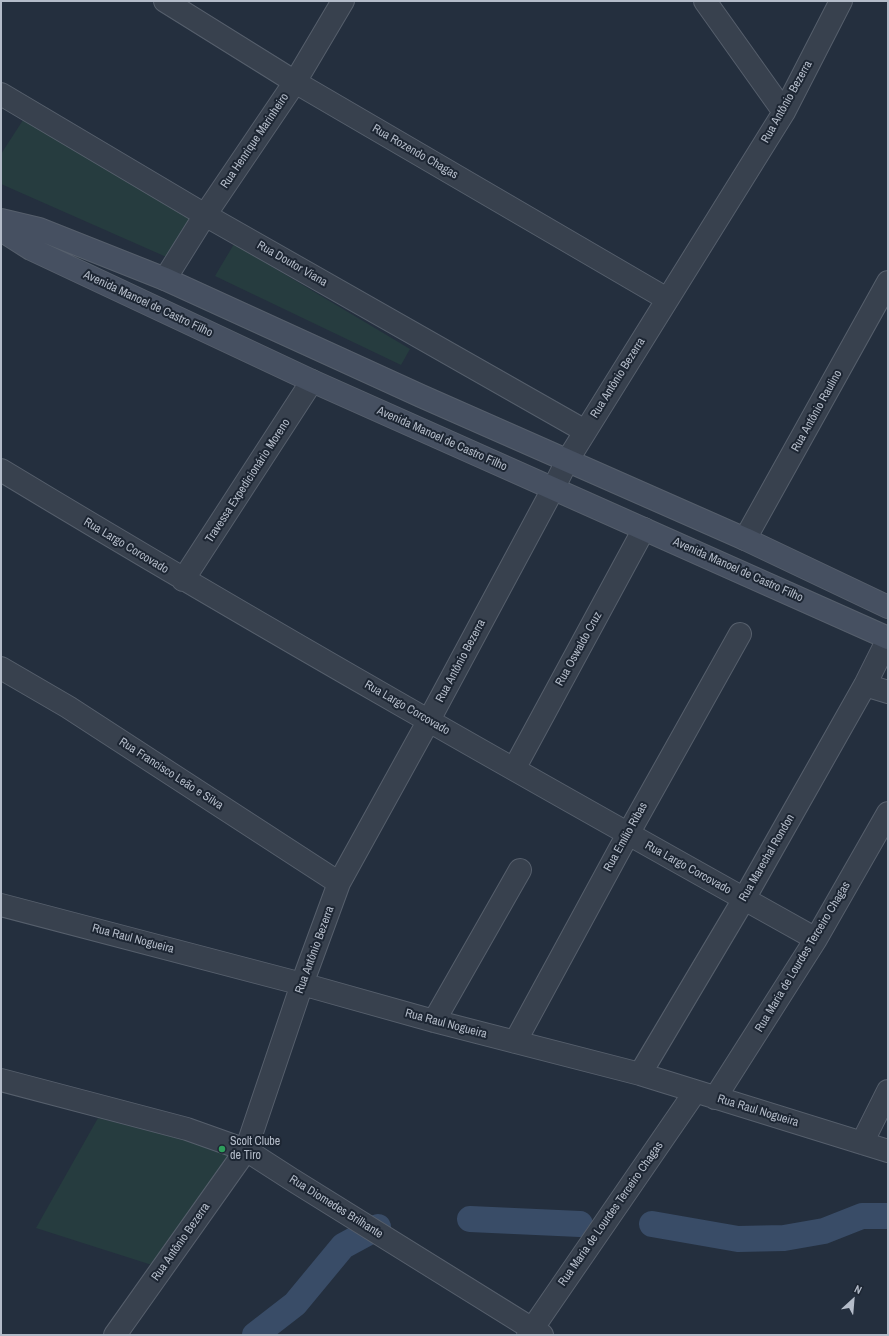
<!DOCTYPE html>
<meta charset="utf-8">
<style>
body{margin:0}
#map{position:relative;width:889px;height:1336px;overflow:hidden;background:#242f3e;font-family:"Archivo Narrow",sans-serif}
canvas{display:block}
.frame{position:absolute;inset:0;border:2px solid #b4bcc9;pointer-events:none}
.north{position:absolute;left:833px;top:1280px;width:40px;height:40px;-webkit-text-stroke:3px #1d2633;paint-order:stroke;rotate:26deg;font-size:11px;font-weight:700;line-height:16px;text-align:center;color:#b4bcc9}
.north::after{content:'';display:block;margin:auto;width:14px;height:18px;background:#b4bcc9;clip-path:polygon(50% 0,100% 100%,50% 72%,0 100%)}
</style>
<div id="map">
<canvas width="889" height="1336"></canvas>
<div class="frame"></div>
<div class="north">N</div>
</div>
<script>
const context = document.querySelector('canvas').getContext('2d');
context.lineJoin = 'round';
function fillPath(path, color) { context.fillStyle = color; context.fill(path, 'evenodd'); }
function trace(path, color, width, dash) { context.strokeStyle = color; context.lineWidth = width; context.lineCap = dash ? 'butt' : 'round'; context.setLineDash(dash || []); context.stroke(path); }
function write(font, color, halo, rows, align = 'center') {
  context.font = font + ' "Archivo Narrow",sans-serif'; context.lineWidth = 4; context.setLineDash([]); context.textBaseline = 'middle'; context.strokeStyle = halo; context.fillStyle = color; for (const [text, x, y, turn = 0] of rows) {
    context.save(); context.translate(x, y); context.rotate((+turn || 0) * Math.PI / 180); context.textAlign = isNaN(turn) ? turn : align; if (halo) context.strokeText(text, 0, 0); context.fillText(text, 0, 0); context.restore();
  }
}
const green = new Path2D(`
 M 25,117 L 203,223 L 180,263 L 1,184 L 1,154 Z
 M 234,244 L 410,349 L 401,365 L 215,276 Z
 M 98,1118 L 233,1152 L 155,1266 L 36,1228 Z`);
const canal = new Path2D(`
 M 470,1219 L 580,1224
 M 652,1224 L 738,1239 L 784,1238 L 824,1231 L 862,1216 L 888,1216
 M 255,1335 L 295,1304 L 343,1246 L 378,1227`);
const street = new Path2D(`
 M 165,1 L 295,82 L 667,299
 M 705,1 L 784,112
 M 1,94 L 205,215 L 585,431
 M 165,279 L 205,215 L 295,82 L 343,1
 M 1,470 C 269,632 542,786 816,939
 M 745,539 L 888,282
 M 183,580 L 312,381
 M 1,668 L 68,707 L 339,883
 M 865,685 L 888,692
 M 514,769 L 644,529
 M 1,905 L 302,984 L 434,1021 L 640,1074 L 888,1151
 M 434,1021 L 520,870
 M 515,1042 L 628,834 L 740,634
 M 640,1074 L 744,899 L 865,685 L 888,639
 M 1,1080 L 187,1129 L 246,1150 L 291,1179 L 542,1335
 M 715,1098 L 816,939 L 888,813
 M 862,1143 L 888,1091
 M 115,1335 L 246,1150 L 302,984 L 339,883 L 429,720 L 553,489 L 567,461 L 784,112 L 841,1
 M 528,1335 L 695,1092`);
const secondary = new Path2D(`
 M 1,220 L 39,229 L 165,279 L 421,396 L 745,539 L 888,607
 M 1,230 L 31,249 L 312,381 L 888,638`);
const markers = [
 [222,1149,4,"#2e9e5b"]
];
const streetNames = [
 ["Rua Antônio Bezerra",787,102,-61],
 ["Rua Henrique Marinheiro",255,141,-56],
 ["Rua Rozendo Chagas",415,152,30],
 ["Rua Doutor Viana",292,264,30],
 ["Avenida Manoel de Castro Filho",148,304,25],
 ["Rua Antônio Bezerra",618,378,-58],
 ["Rua Antônio Raulino",817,411,-61],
 ["Avenida Manoel de Castro Filho",442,439,24],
 ["Travessa Expedicionário Moreno",248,481,-57],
 ["Rua Largo Corcovado",126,546,31],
 ["Avenida Manoel de Castro Filho",738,570,24],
 ["Rua Oswaldo Cruz",579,649,-61],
 ["Rua Antônio Bezerra",461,661,-62],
 ["Rua Largo Corcovado",407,708,30],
 ["Rua Francisco Leão e Silva",171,774,33],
 ["Rua Emílio Ribas",626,837,-61],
 ["Rua Marechal Rondon",767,858,-60],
 ["Rua Largo Corcovado",688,868,29],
 ["Rua Raul Nogueira",133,939,15],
 ["Rua Antônio Bezerra",315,950,-70],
 ["Rua Maria de Lourdes Terceiro Chagas",803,957,-59],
 ["Rua Raul Nogueira",446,1024,15],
 ["Rua Raul Nogueira",758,1111,17],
 ["Rua Diomedes Brilhante",336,1207,32],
 ["Rua Maria de Lourdes Terceiro Chagas",611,1214,-55],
 ["Rua Antônio Bezerra",181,1242,-55]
];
const poiNames = [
 ["Scolt Clube",230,1142],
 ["de Tiro",230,1156]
];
fillPath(green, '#263c3f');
trace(canal, '#394c67', 26);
trace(street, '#565f6c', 24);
trace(secondary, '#565f6c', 24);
trace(street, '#38414e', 22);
trace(secondary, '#465061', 22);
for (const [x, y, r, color] of markers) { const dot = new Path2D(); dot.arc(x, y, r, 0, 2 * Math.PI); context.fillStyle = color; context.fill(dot); trace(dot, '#1d2633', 1.5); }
write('12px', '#b4bcc9', '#1d2633', streetNames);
write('12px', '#b4bcc9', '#1d2633', poiNames, 'left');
</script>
